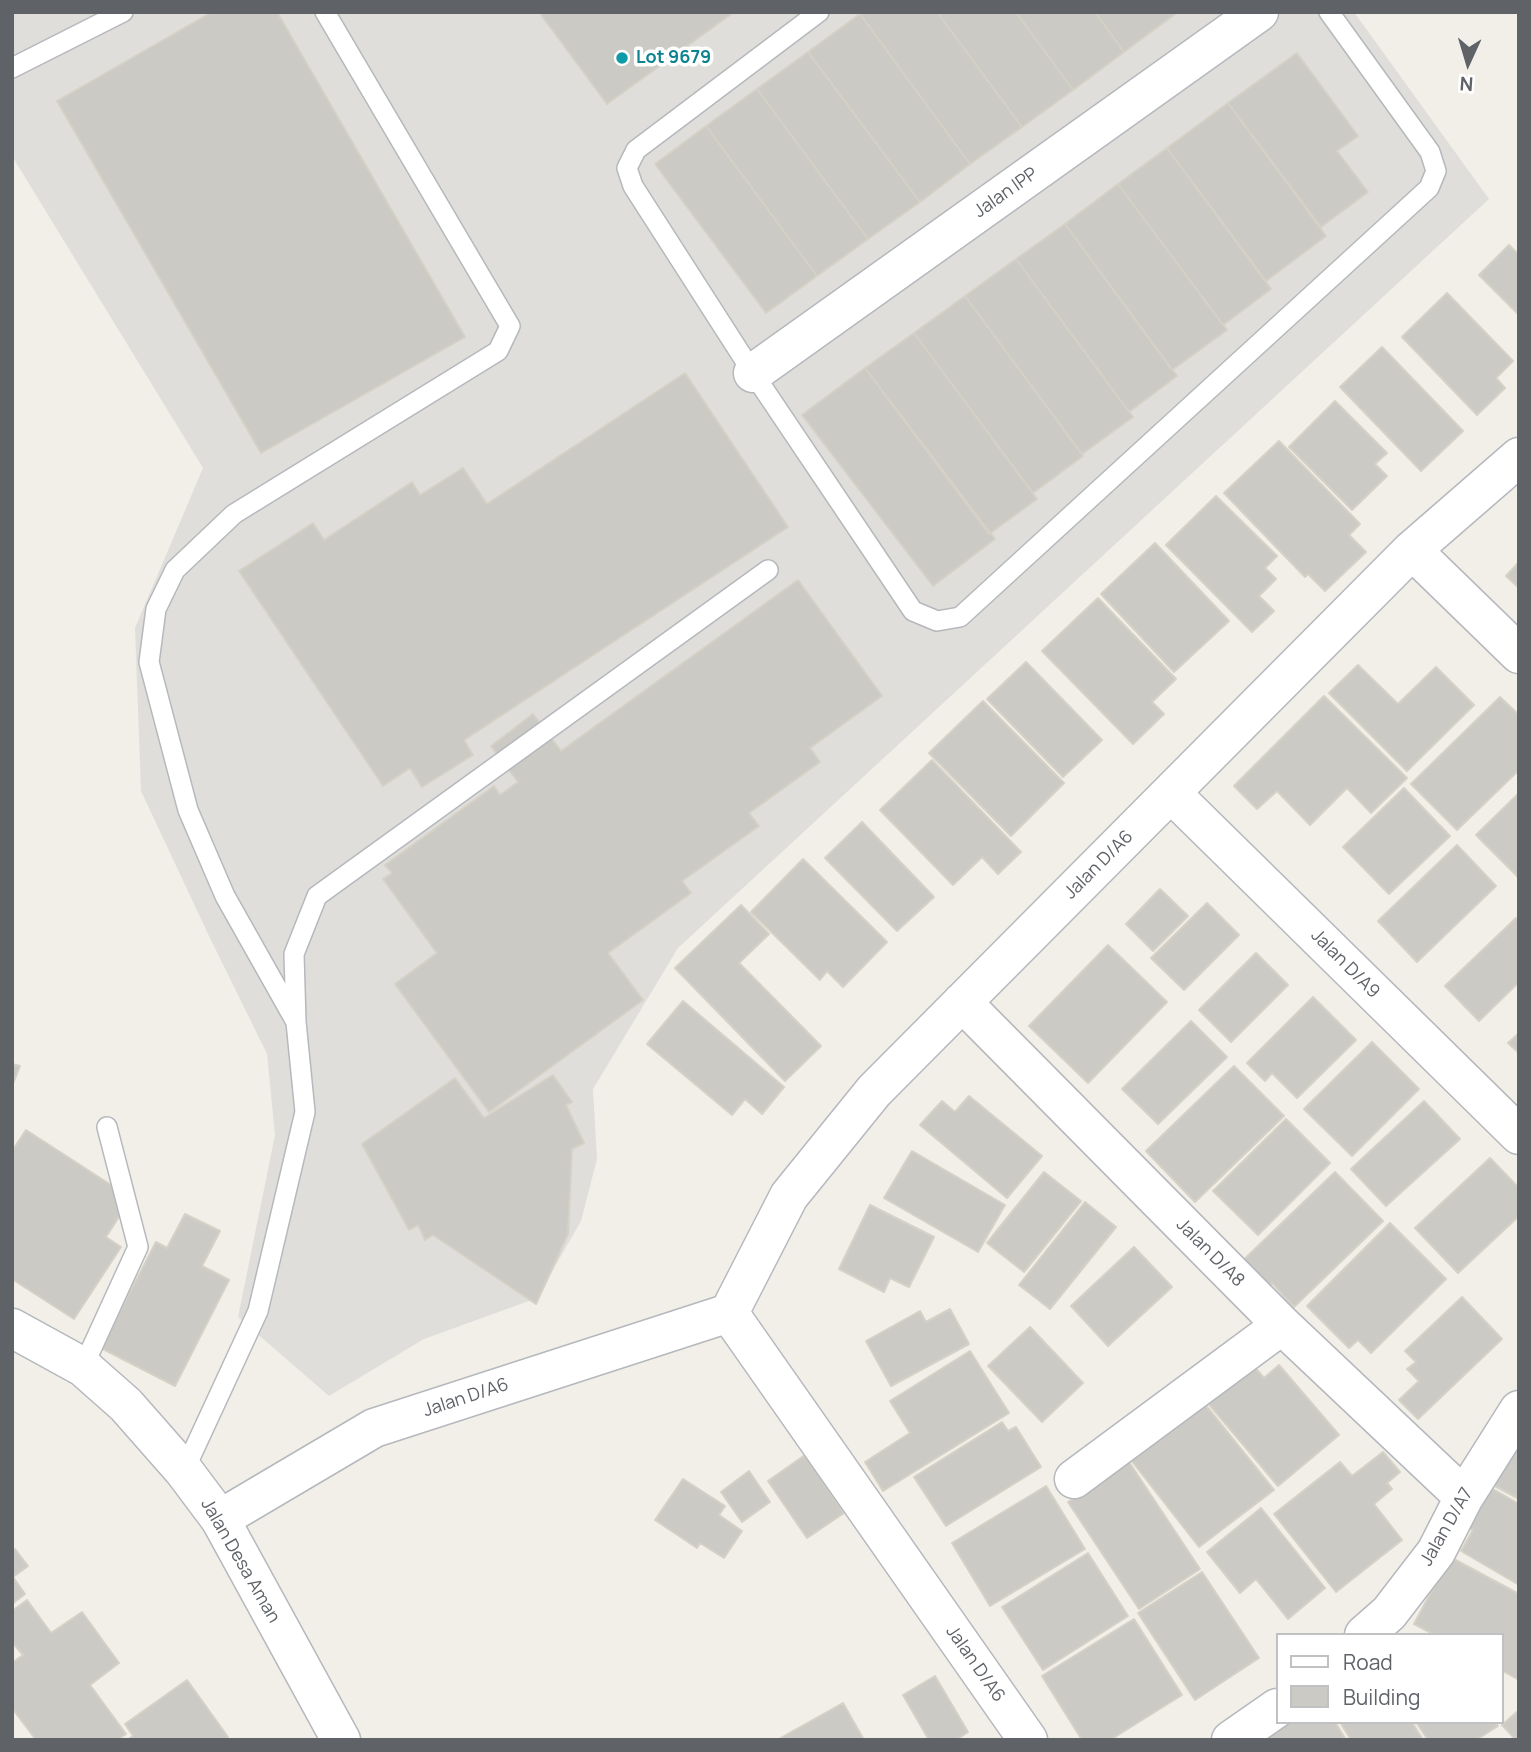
<!DOCTYPE html>
<style>
body{margin:0}
#map{position:relative;width:1531px;height:1752px;overflow:hidden;background:#f1efe8;font-family:Manrope,sans-serif}
canvas{display:block}
.frame{position:absolute;inset:0;border:14px solid #5f6368;pointer-events:none}
.legend{position:absolute;left:1276px;top:1633px;width:228px;height:91px;box-sizing:border-box;background:#fff;border:2px solid #bfc1c3;margin:0;padding:9px 12px;list-style:none;font-size:21px;color:#5f6368}
.legend li{display:flex;align-items:center;gap:14px;height:35px}
.legend b{width:35px;border:2px solid #bfc1c3}
.north{position:absolute;left:1433px;top:28px;width:70px;height:70px;-webkit-text-stroke:5px #fff;paint-order:stroke;rotate:184deg;font-size:19px;font-weight:700;line-height:28px;text-align:center;color:#5f6368}
.north::after{content:'';display:block;margin:auto;width:24px;height:32px;background:#5f6368;clip-path:polygon(50% 0,100% 100%,50% 72%,0 100%)}
</style>
<div id="map">
<canvas width="1531" height="1752"></canvas>
<div class="frame"></div>
<ul class="legend">
<li><b style="height:9px;background:#fff"></b>Road</li>
<li><b style="height:19px;background:#cccac5"></b>Building</li>
</ul>
<div class="north">N</div>
</div>
<script>
const context = document.querySelector('canvas').getContext('2d');
context.lineJoin = 'round';
function fillPath(path, color) { context.fillStyle = color; context.fill(path, 'evenodd'); }
function trace(path, color, width, dash) { context.strokeStyle = color; context.lineWidth = width; context.lineCap = dash ? 'butt' : 'round'; context.setLineDash(dash || []); context.stroke(path); }
function write(font, color, halo, rows, align = 'center') {
  context.font = font + ' Manrope,sans-serif'; context.lineWidth = 7; context.setLineDash([]); context.textBaseline = 'middle'; context.strokeStyle = halo; context.fillStyle = color; for (const [text, x, y, turn = 0] of rows) {
    context.save(); context.translate(x, y); context.rotate((+turn || 0) * Math.PI / 180); context.textAlign = isNaN(turn) ? turn : align; if (halo) context.strokeText(text, 0, 0); context.fillText(text, 0, 0); context.restore();
  }
}
const industrial = new Path2D(`
 M 12,12 L 1354,12 L 1489,199 L 678,948 L 593,1089 L 597,1159 L 581,1221 L 537,1298 L 424,1339 L 329,1396 L 238,1317 L 275,1135 L 267,1054 L 209,936 L 141,791 L 135,628 L 203,468 L 12,156 Z`);
const building = new Path2D(`
 M 212,12 L 277,12 L 465,337 L 261,453 L 57,101 Z
 M 539,12 L 734,12 L 607,104 Z
 M 862,12 L 937,12 L 1022,127 L 970,164 L 860,14 Z
 M 937,12 L 1016,12 L 1073,90 L 1022,127 Z
 M 1016,12 L 1095,12 L 1124,52 L 1073,90 Z
 M 1095,12 L 1174,12 L 1175,14 L 1124,52 Z
 M 860,14 L 970,164 L 920,202 L 808,52 Z
 M 808,52 L 920,202 L 868,239 L 757,89 Z
 M 1297,53 L 1358,136 L 1337,151 L 1368,192 L 1321,227 L 1228,103 Z
 M 757,89 L 868,239 L 817,276 L 706,126 Z
 M 1228,103 L 1326,236 L 1266,281 L 1167,148 Z
 M 706,126 L 817,276 L 766,313 L 655,164 Z
 M 1167,148 L 1271,289 L 1223,325 L 1118,184 Z
 M 1118,184 L 1227,330 L 1172,370 L 1065,224 Z
 M 1065,224 L 1177,376 L 1129,412 L 1016,259 Z
 M 1509,245 L 1519,255 L 1519,315 L 1479,275 Z
 M 1016,259 L 1133,417 L 1082,454 L 965,296 Z
 M 1447,293 L 1513,361 L 1496,378 L 1505,388 L 1477,415 L 1402,337 Z
 M 965,296 L 1083,456 L 1033,493 L 914,333 Z
 M 914,333 L 1037,499 L 989,534 L 865,368 Z
 M 1382,347 L 1463,431 L 1421,471 L 1340,387 Z
 M 865,368 L 995,539 L 933,586 L 802,415 Z
 M 685,373 L 788,527 L 464,740 L 473,755 L 422,787 L 410,768 L 383,786 L 239,571 L 313,523 L 324,540 L 412,482 L 420,495 L 463,468 L 487,504 Z
 M 1335,401 L 1387,453 L 1375,464 L 1387,476 L 1352,510 L 1289,447 Z
 M 1279,441 L 1360,524 L 1349,535 L 1366,552 L 1325,591 L 1308,574 L 1305,577 L 1224,493 Z
 M 1216,496 L 1277,556 L 1265,568 L 1276,579 L 1259,596 L 1274,611 L 1252,632 L 1166,545 Z
 M 1155,543 L 1229,621 L 1174,672 L 1101,594 Z
 M 1519,562 L 1519,588 L 1506,576 Z
 M 798,580 L 882,696 L 810,748 L 820,762 L 749,813 L 759,826 L 682,881 L 691,893 L 608,953 L 643,1000 L 489,1112 L 395,984 L 437,953 L 383,879 L 392,873 L 385,865 L 494,786 L 500,795 L 518,782 L 491,746 L 533,714 L 561,751 Z
 M 1098,598 L 1176,679 L 1152,702 L 1164,714 L 1133,744 L 1042,651 Z
 M 1026,662 L 1102,740 L 1063,777 L 987,699 Z
 M 1358,665 L 1398,704 L 1436,667 L 1474,705 L 1407,771 L 1329,693 Z
 M 1324,696 L 1407,778 L 1371,813 L 1347,788 L 1310,825 L 1277,791 L 1257,809 L 1234,786 Z
 M 1500,697 L 1519,715 L 1519,770 L 1457,830 L 1411,784 Z
 M 983,701 L 1064,783 L 1011,836 L 929,753 Z
 M 932,760 L 1021,852 L 998,874 L 982,857 L 953,885 L 880,810 Z
 M 1404,788 L 1450,836 L 1389,894 L 1343,847 Z
 M 1519,793 L 1519,878 L 1476,835 Z
 M 862,822 L 934,897 L 897,931 L 825,858 Z
 M 1457,845 L 1496,886 L 1417,962 L 1378,921 Z
 M 803,859 L 887,942 L 843,987 L 827,971 L 820,980 L 751,912 Z
 M 1160,889 L 1188,916 L 1153,951 L 1126,924 Z
 M 1207,903 L 1239,935 L 1184,990 L 1151,958 Z
 M 741,905 L 769,934 L 739,963 L 821,1046 L 785,1081 L 675,968 Z
 M 1516,918 L 1519,921 L 1519,982 L 1479,1021 L 1445,986 Z
 M 1108,945 L 1167,1002 L 1088,1083 L 1029,1026 Z
 M 1256,953 L 1288,985 L 1231,1042 L 1199,1010 Z
 M 1313,997 L 1356,1040 L 1297,1098 L 1272,1073 L 1265,1081 L 1247,1063 Z
 M 683,1001 L 784,1087 L 762,1114 L 745,1099 L 732,1115 L 647,1044 Z
 M 1191,1021 L 1227,1057 L 1158,1124 L 1122,1089 Z
 M 1519,1033 L 1519,1053 L 1508,1043 Z
 M 1372,1042 L 1419,1089 L 1352,1156 L 1304,1109 Z
 M 12,1064 L 20,1066 L 12,1086 Z
 M 1234,1066 L 1284,1116 L 1195,1202 L 1146,1151 Z
 M 553,1075 L 572,1102 L 566,1105 L 584,1143 L 572,1149 L 568,1234 L 536,1304 L 433,1235 L 425,1240 L 418,1225 L 409,1230 L 362,1144 L 455,1078 L 484,1118 Z
 M 969,1096 L 1042,1156 L 1007,1198 L 920,1125 L 942,1101 L 955,1112 Z
 M 1424,1101 L 1460,1139 L 1386,1206 L 1351,1169 Z
 M 1286,1119 L 1330,1163 L 1258,1235 L 1213,1191 Z
 M 26,1130 L 131,1198 L 106,1237 L 121,1247 L 74,1319 L 12,1279 L 12,1151 Z
 M 912,1151 L 1005,1205 L 978,1252 L 884,1198 Z
 M 1490,1158 L 1519,1188 L 1519,1216 L 1458,1273 L 1415,1228 Z
 M 1044,1172 L 1081,1201 L 1024,1272 L 987,1243 Z
 M 1335,1172 L 1383,1221 L 1294,1307 L 1272,1283 L 1258,1297 L 1232,1271 Z
 M 1085,1202 L 1116,1227 L 1050,1309 L 1019,1285 Z
 M 870,1205 L 934,1237 L 909,1287 L 890,1278 L 884,1292 L 839,1269 Z
 M 185,1214 L 220,1231 L 202,1266 L 229,1280 L 175,1386 L 101,1348 L 156,1242 L 167,1248 Z
 M 1390,1223 L 1446,1279 L 1371,1353 L 1358,1340 L 1349,1348 L 1307,1306 Z
 M 1134,1247 L 1172,1287 L 1108,1346 L 1071,1306 Z
 M 1462,1297 L 1502,1339 L 1418,1419 L 1399,1400 L 1419,1381 L 1407,1369 L 1416,1362 L 1405,1351 Z
 M 950,1309 L 969,1344 L 891,1386 L 866,1341 L 920,1311 L 926,1322 Z
 M 1030,1327 L 1083,1383 L 1042,1422 L 988,1366 Z
 M 970,1351 L 1009,1413 L 883,1491 L 865,1462 L 910,1433 L 890,1401 Z
 M 1252,1364 L 1264,1378 L 1279,1365 L 1339,1435 L 1278,1486 L 1207,1402 Z
 M 1204,1403 L 1274,1490 L 1199,1547 L 1131,1460 Z
 M 1519,1417 L 1519,1499 L 1482,1479 Z
 M 1002,1422 L 1008,1431 L 1016,1427 L 1041,1467 L 946,1526 L 914,1477 Z
 M 1383,1452 L 1400,1472 L 1387,1483 L 1392,1489 L 1374,1504 L 1402,1540 L 1336,1592 L 1274,1514 L 1340,1462 L 1352,1476 Z
 M 805,1455 L 844,1513 L 807,1538 L 768,1481 Z
 M 1129,1462 L 1200,1569 L 1139,1609 L 1068,1502 Z
 M 749,1471 L 770,1502 L 742,1522 L 721,1492 Z
 M 683,1479 L 725,1506 L 719,1515 L 742,1531 L 724,1558 L 700,1543 L 697,1548 L 655,1520 Z
 M 1479,1481 L 1519,1504 L 1519,1585 L 1461,1551 L 1473,1530 L 1456,1521 Z
 M 1046,1486 L 1085,1549 L 990,1606 L 952,1543 Z
 M 1261,1508 L 1325,1588 L 1288,1619 L 1256,1579 L 1240,1593 L 1207,1552 Z
 M 15,1549 L 28,1566 L 13,1577 L 25,1594 L 12,1604 L 12,1551 Z
 M 1088,1553 L 1128,1616 L 1043,1670 L 1002,1607 Z
 M 1450,1557 L 1519,1594 L 1519,1680 L 1501,1670 L 1501,1635 L 1435,1635 L 1414,1624 Z
 M 1202,1572 L 1259,1658 L 1195,1700 L 1138,1613 Z
 M 27,1600 L 51,1633 L 82,1612 L 119,1663 L 90,1685 L 126,1734 L 117,1740 L 36,1740 L 12,1708 L 12,1663 L 23,1655 L 12,1642 L 12,1611 Z
 M 1134,1619 L 1182,1695 L 1110,1740 L 1082,1740 L 1042,1676 Z
 M 935,1676 L 968,1732 L 956,1740 L 929,1740 L 903,1695 Z
 M 187,1680 L 228,1737 L 224,1740 L 127,1740 L 133,1736 L 125,1724 Z
 M 843,1703 L 864,1740 L 777,1740 Z
 M 1519,1710 L 1519,1740 L 1516,1740 L 1502,1725 Z
 M 1289,1722 L 1335,1722 L 1346,1740 L 1264,1740 L 1263,1738 Z
 M 1340,1722 L 1412,1722 L 1423,1740 L 1351,1740 Z
 M 1416,1722 L 1495,1722 L 1498,1726 L 1476,1740 L 1428,1740 Z`);
const service = new Path2D(`
 M 819,12 L 636,150 L 627,168 L 633,186 L 753,373 L 913,611 L 937,621 L 960,617 L 1429,188 L 1436,171 L 1430,152 L 1329,12
 M 12,68 L 123,12
 M 296,1022 L 225,896 L 188,810 L 149,662 L 156,609 L 175,570 L 234,514 L 498,351 L 510,326 L 325,12
 M 83,1367 L 138,1247 L 107,1127
 M 184,1471 L 258,1311 L 305,1112 L 296,1022 L 294,954 L 317,896 L 768,570`);
const minor = new Path2D(`
 M 753,373 L 1259,12
 M 1412,550 L 1519,654
 M 1171,793 L 1519,1135
 M 962,1002 L 1282,1325 L 1464,1497
 M 729,1313 L 1028,1740
 M 1074,1479 L 1282,1325
 M 220,1519 L 374,1428 L 729,1313 L 789,1196 L 874,1091 L 1412,550 L 1519,457
 M 1364,1635 L 1389,1613 L 1436,1552 L 1464,1497 L 1519,1410
 M 1231,1740 L 1277,1708`);
const tertiary = new Path2D(`
 M 12,1328 L 83,1367 L 126,1405 L 184,1471 L 220,1519 L 341,1740`);
const markers = [
 [622,58,7,"#0f9aa8"]
];
const cultureNames = [
 ["Lot 9679",636,58]
];
const streetNames = [
 ["Jalan IPP",1006,193,-35],
 ["Jalan D/A6",1099,865,-45],
 ["Jalan D/A9",1345,964,45],
 ["Jalan D/A8",1210,1253,45],
 ["Jalan D/A6",466,1398,-18],
 ["Jalan D/A7",1447,1527,-60],
 ["Jalan Desa Aman",240,1561,60],
 ["Jalan D/A6",975,1664,55]
];
fillPath(industrial, '#e0deda');
fillPath(building, '#cccac5');
trace(building, '#d6d1c6', 2);
trace(service, '#b5b8bc', 22);
trace(minor, '#b5b8bc', 41);
trace(tertiary, '#b5b8bc', 41);
trace(service, '#fff', 19);
trace(minor, '#fff', 38);
trace(tertiary, '#fff', 38);
for (const [x, y, r, color] of markers) { const dot = new Path2D(); dot.arc(x, y, r, 0, 2 * Math.PI); context.fillStyle = color; context.fill(dot); trace(dot, '#fff', 2.5); }
write('bold 18px', '#0d838f', '#fff', cultureNames, 'left');
write('18px', '#5f6368', '#fff', streetNames);
</script>
